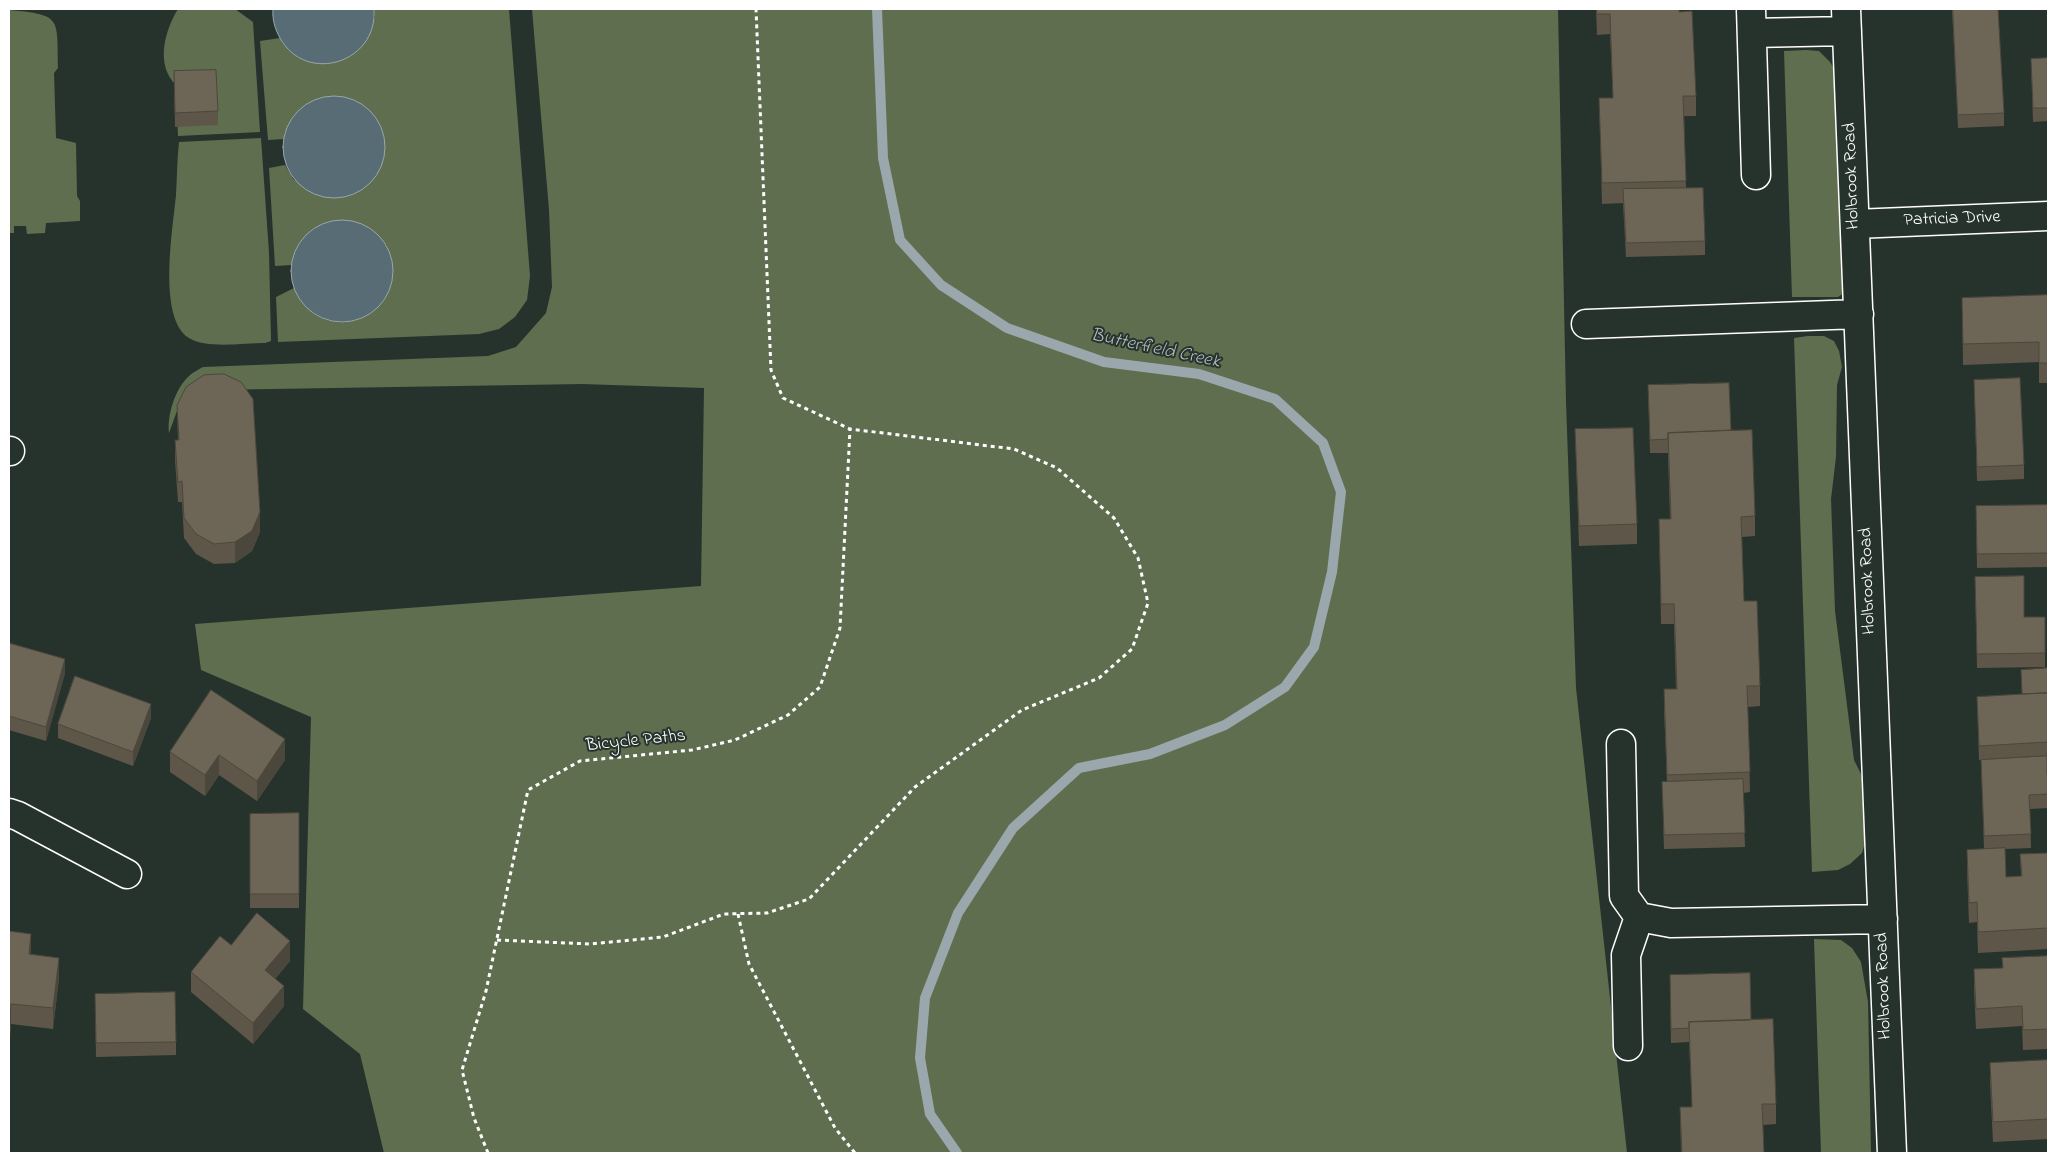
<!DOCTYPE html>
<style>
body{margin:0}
#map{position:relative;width:2057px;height:1162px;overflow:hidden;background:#26332d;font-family:"Indie Flower",sans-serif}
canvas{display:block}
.frame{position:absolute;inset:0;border:10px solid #fff;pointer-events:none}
</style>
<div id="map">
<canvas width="2057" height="1162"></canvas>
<div class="frame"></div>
</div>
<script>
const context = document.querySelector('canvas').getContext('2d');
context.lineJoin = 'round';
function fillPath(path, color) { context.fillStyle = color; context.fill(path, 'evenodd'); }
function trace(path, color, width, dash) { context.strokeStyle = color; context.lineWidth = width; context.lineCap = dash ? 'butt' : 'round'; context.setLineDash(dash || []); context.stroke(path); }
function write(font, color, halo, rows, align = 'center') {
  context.font = font + ' "Indie Flower",sans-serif'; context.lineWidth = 4; context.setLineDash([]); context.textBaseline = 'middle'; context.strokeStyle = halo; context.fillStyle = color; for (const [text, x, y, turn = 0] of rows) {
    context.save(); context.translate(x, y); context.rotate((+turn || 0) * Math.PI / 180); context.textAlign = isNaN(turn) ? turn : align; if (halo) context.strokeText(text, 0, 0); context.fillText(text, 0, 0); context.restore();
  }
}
const green = new Path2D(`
 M 178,9 L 235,9 L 253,22 L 260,132 L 178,136 L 176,85 C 155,65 165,30 178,9 Z
 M 374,9 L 509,9 L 530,276 L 527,300 L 515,317 L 499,329 L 479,334 L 278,342 L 276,297 L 294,288 C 300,298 306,308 316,315 C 341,330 372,321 384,295 C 387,288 393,281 393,274 C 393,263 390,254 386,244 L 314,228 C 302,240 295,249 292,265 L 275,266 L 269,168 L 285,165 L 294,180 L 383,136 C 376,117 370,110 352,99 L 285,131 L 284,139 L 268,140 L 260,41 L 280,38 L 284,45 L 375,18 Z
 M 532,9 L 1558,9 L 1566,402 L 1576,688 L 1627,1153 L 384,1153 L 360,1054 L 303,1009 L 311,717 L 201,670 L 195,624 L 701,586 L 704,388 L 582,384 L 209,390 L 177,411 L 169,433 C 167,415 175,389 189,376 C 193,372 198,370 203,367 L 488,356 L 516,347 L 546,313 L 552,287 L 549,210 Z
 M 9,10 C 62,15 57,17 58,68 L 54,73 L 56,138 L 76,143 L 77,196 L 80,201 L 80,221 L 46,223 L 45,233 L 27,234 L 26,226 L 14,226 L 14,233 L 9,233 Z
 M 1806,50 L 1819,51 L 1830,62 L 1838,76 L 1844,293 L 1838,297 L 1792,297 L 1784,51 Z
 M 261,138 L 269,253 L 271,341 L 265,343 C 244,343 206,349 189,338 C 157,318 173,228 176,195 C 177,178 177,160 179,142 Z
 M 1808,336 L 1824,336 L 1834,341 L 1839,351 L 1842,367 L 1837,385 L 1836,457 L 1831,499 L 1835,611 L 1854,760 L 1863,778 L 1866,839 L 1862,853 L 1850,864 L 1838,870 L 1812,872 L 1794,338 Z
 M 1814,939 L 1841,940 L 1852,948 L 1861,962 L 1868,1002 L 1871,1153 L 1821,1153 Z`);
const water = new Path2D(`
 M 273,9 L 374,9 C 378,63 306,85 280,38 C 275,29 272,19 273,9 Z
 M283 147a51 51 0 1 1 102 0a51 51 0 1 1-102 0Z
 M291 271a51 51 0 1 1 102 0a51 51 0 1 1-102 0Z`);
const stream = new Path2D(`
 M 877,9 L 883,158 L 900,240 L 941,285 L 1007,328 L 1104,362 L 1199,374 L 1275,399 L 1323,443 L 1341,492 L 1332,572 L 1314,647 L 1285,687 L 1225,725 L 1150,754 L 1079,768 L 1013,828 L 958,913 L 925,998 L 920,1058 L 930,1114 L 957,1153`);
const path = new Path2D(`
 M 738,914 L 749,964 L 835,1128 L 855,1153
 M 497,940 L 590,944 L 663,937 L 724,914 L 767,913 L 809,899 L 915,787 L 1022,710 L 1099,678 L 1132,649 L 1148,603 L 1138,558 L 1114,518 L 1057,468 L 1014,449 L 850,429 L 783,398 L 771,370 L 756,9
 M 488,1153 L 474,1118 L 462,1070 L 486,991 L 528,790 L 580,761 L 692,750 L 735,740 L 788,715 L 820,687 L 840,628 L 850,429`);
const minor = new Path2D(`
 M 1751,9 L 1756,175
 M 1846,9 L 1892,1153
 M 1752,33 L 1847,31
 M 1855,224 L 2048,216
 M 1586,324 L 1859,314
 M 9,451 L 10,451
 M 1621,744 L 1624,896 L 1639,917 L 1671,923 L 1883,919
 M 9,813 L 18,816 L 127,874
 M 1628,1046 L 1626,955 L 1639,917`);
const wall = new Path2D(`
 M 1596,9 L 1679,9 L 1696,96 L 1696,116 L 1684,116 L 1686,188 L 1705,241 L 1705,255 L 1626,257 L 1623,203 L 1602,204 L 1599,98 L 1613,98 L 1610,34 L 1597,35 Z
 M 1952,9 L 1998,9 L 2004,113 L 2004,126 L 1958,128 Z
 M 2048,58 L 2048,121 L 2033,122 L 2031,59 Z
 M 174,71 L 218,111 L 218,125 L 175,127 Z
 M 2048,295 L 2048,383 L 2039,383 L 2039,362 L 1963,365 L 1962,298 Z
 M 1974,380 L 2024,465 L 2024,479 L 1977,481 Z
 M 1648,385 L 1731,430 L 1755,516 L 1755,536 L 1742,537 L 1744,601 L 1760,686 L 1760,706 L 1748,707 L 1750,792 L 1743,793 L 1745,847 L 1664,849 L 1662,782 L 1667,782 L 1664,710 L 1664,689 L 1676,689 L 1674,624 L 1661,624 L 1659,519 L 1670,519 L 1668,453 L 1650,453 Z
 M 177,405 L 260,532 L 252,551 L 235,563 L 214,564 L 196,554 L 184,538 L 182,502 L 178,502 L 175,460 L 175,440 L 178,440 Z
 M 1575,429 L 1637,524 L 1637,544 L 1579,546 Z
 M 2048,472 L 2048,567 L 1977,568 L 1976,506 L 2048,505 Z
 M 1975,577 L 2024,617 L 2045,617 L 2045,667 L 1977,668 Z
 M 9,643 L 65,673 L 46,741 L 9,730 Z
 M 2048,668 L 2048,756 L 2024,757 L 2048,775 L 2048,808 L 2030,809 L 2031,848 L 2005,849 L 2006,877 L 2021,876 L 2020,854 L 2048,853 L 2048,949 L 1978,953 L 1977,922 L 1969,923 L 1967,870 L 1967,850 L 1984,849 L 1981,760 L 1979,760 L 1977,697 L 2022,694 Z
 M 151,718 L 133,766 L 58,738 L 58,724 Z
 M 170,752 L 285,760 L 257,801 L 219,775 L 205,796 L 170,772 Z
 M 299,813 L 299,908 L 250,908 L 250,814 Z
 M 9,931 L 31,954 L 59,978 L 53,1029 L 11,1024 L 9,1049 Z
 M 231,945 L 290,961 L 275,979 L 284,1006 L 253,1044 L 191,992 L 191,972 Z
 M 2048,956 L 2048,1049 L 2023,1050 L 2022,1026 L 1976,1029 L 1974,989 L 1974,969 L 2002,968 Z
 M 1670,989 L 1751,1020 L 1776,1104 L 1776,1124 L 1763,1125 L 1764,1153 L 1681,1153 L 1680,1107 L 1692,1107 L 1689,1042 L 1671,1043 Z
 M 95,994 L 176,1042 L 176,1055 L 96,1057 Z
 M 2048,1060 L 2048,1139 L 1993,1142 L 1990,1083 L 1990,1063 Z`);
const shadedWall = new Path2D(`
 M 260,512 L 260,532 L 252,551 L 235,563 L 235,542 Z
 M 65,659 L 65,673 L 46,741 L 46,727 Z
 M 151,704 L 151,718 L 133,766 L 133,752 Z
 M 285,739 L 285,760 L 257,801 L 257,781 Z
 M 219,755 L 219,775 L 205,796 L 205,775 Z
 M 31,934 L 31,954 L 29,974 L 29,954 Z
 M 290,941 L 290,961 L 265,990 L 265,970 Z
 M 59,958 L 59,978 L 53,1029 L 53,1008 Z
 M 284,986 L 284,1006 L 253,1044 L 253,1023 Z
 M 11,1004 L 11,1024 L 9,1049 L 9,1029 Z`);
const building = new Path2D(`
 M 1597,9 L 1679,9 L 1679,12 L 1692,11 L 1696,96 L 1683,96 L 1686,181 L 1602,183 L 1599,98 L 1613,98 L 1610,14 L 1597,14 Z
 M 1953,9 L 1998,9 L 2004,113 L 1958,115 Z
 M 2048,58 L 2048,108 L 2033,108 L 2031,59 Z
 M 216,70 L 218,111 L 175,113 L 174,71 Z
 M 1703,188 L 1705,241 L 1626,243 L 1623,189 Z
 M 2048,295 L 2048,363 L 2039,363 L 2039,342 L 1963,344 L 1962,298 Z
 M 224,374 L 241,382 L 253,399 L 260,512 L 252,531 L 235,542 L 214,544 L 196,534 L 184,518 L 182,481 L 178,482 L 175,440 L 179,440 L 177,405 L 186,387 L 204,375 Z
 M 2020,378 L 2024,465 L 1977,467 L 1974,380 Z
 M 1729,383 L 1731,430 L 1668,433 L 1668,439 L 1650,440 L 1648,385 Z
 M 1633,428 L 1637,524 L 1579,526 L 1575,429 Z
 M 1752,430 L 1755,516 L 1741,517 L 1744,601 L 1757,601 L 1760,686 L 1747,686 L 1750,772 L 1667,775 L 1664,689 L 1677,689 L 1674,604 L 1661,604 L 1659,519 L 1671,519 L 1668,433 Z
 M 2048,505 L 2048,553 L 1977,554 L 1976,506 Z
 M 2024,576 L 2024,617 L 2045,617 L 2045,653 L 1977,654 L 1975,577 Z
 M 9,643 L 65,659 L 46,727 L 9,716 L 9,695 L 10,692 L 9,691 Z
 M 2048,668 L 2048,693 L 2022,694 L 2021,670 Z
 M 75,676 L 151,704 L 133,752 L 58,724 Z
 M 211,690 L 285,739 L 257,781 L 219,755 L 205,775 L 170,752 Z
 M 2048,693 L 2048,742 L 1979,746 L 1977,697 Z
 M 2047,756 L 2047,775 L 2048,775 L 2048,794 L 2029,795 L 2031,834 L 1984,836 L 1981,760 Z
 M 1743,779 L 1745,833 L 1664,835 L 1662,782 Z
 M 299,813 L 299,894 L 250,894 L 250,814 Z
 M 2005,848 L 2006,877 L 2022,876 L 2020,854 L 2048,853 L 2048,928 L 1978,932 L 1977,902 L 1969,903 L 1967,850 Z
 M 257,913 L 290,941 L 265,970 L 284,986 L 253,1023 L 191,972 L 220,936 L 231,945 Z
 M 9,931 L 31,934 L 29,954 L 59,958 L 53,1008 L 11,1004 L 9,1029 Z
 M 2048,956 L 2048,1029 L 2023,1030 L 2022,1006 L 1976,1009 L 1974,969 L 2003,968 L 2002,958 Z
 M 1750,973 L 1751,1020 L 1689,1022 L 1689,1028 L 1671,1029 L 1670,975 Z
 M 175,992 L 176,1042 L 96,1043 L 95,994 Z
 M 1773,1019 L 1776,1104 L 1762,1104 L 1764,1153 L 1682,1153 L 1680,1107 L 1692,1107 L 1689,1022 Z
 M 2048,1060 L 2048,1119 L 1993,1122 L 1990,1063 Z`);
const streetNames = [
 ["Holbrook Road",1853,176,-92],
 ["Patricia Drive",1952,220,-2],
 ["Holbrook Road",1869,581,-92],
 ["Bicycle Paths",636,742,-6],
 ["Holbrook Road",1885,986,-92]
];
const waterNames = [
 ["Butterfield Creek",1155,350,12]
];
fillPath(green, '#606e50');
fillPath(water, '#576c75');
trace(water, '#9aa7ac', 1);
trace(stream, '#9aa7ac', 10);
trace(minor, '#fff', 31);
trace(path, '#fff', 3, [4, 4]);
trace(minor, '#26332d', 28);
fillPath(wall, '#5e5749');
fillPath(shadedWall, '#4c473c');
fillPath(building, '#6d6555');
trace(building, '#4c473c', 1);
write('18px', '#fff', '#26332d', streetNames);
write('italic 19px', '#b3bdc1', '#26332d', waterNames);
</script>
